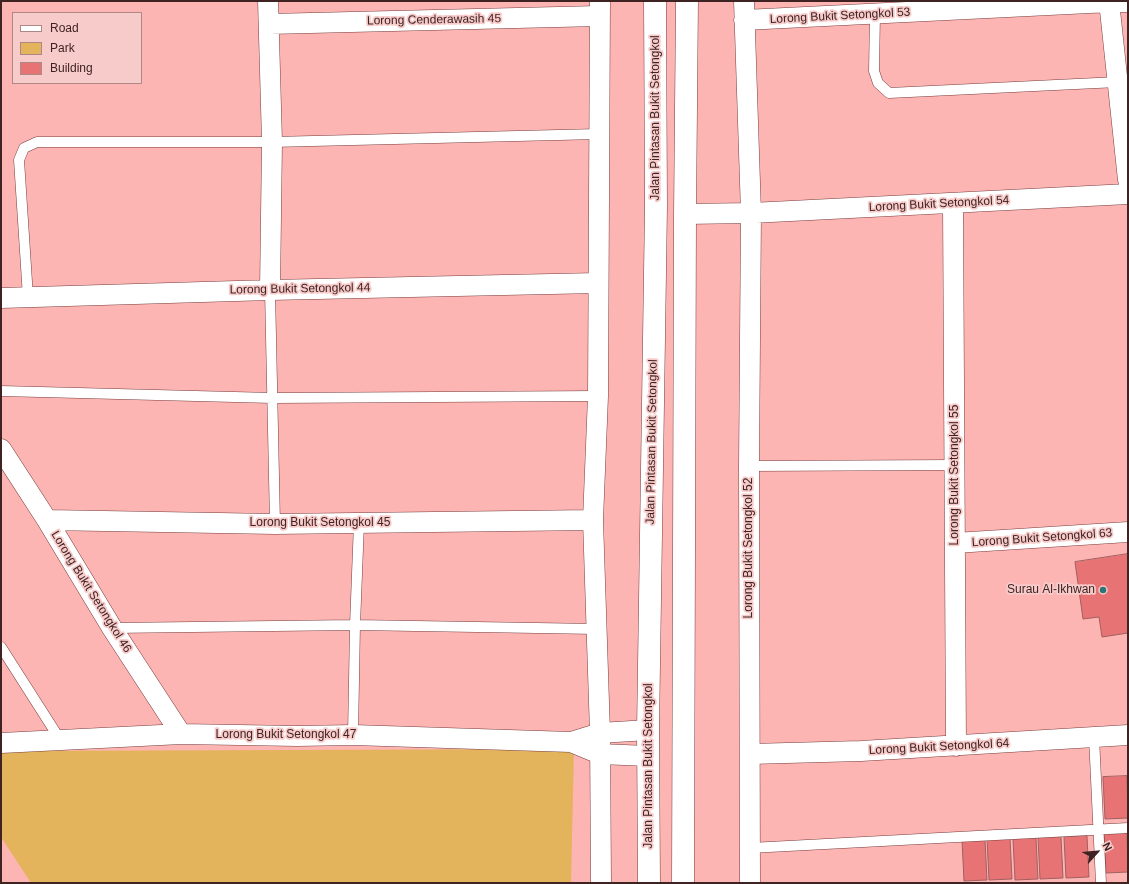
<!DOCTYPE html>
<style>
body{margin:0}
#map{position:relative;width:1129px;height:884px;overflow:hidden;background:#fdb5b3;font-family:Arial,sans-serif}
canvas{display:block}
.frame{position:absolute;inset:0;border:2px solid #3f2323;pointer-events:none}
.legend{position:absolute;left:12px;top:12px;width:130px;height:72px;box-sizing:border-box;background:#f7cbc9;border:1px solid #ad8887;margin:0;padding:5px 7px;list-style:none;font-size:12px;color:#3f2323}
.legend li{display:flex;align-items:center;gap:8px;height:20px}
.legend b{width:20px;border:1px solid #ad8887}
.north{position:absolute;left:1077px;top:832px;width:40px;height:40px;-webkit-text-stroke:3px #f7cbc9;paint-order:stroke;rotate:63deg;font-size:11px;font-weight:700;line-height:16px;text-align:center;color:#3f2323}
.north::after{content:'';display:block;margin:auto;width:14px;height:18px;background:#3f2323;clip-path:polygon(50% 0,100% 100%,50% 72%,0 100%)}
</style>
<div id="map">
<canvas width="1129" height="884"></canvas>
<div class="frame"></div>
<ul class="legend">
<li><b style="height:5px;background:#fff"></b>Road</li>
<li><b style="height:11px;background:#e3b45c"></b>Park</li>
<li><b style="height:11px;background:#e87374"></b>Building</li>
</ul>
<div class="north">N</div>
</div>
<script>
const context = document.querySelector('canvas').getContext('2d');
context.lineJoin = 'round';
function fillPath(path, color) { context.fillStyle = color; context.fill(path, 'evenodd'); }
function trace(path, color, width, dash) { context.strokeStyle = color; context.lineWidth = width; context.lineCap = dash ? 'butt' : 'round'; context.setLineDash(dash || []); context.stroke(path); }
function write(font, color, halo, rows, align = 'center') {
  context.font = font + ' Arial,sans-serif'; context.lineWidth = 3.5; context.setLineDash([]); context.textBaseline = 'middle'; context.strokeStyle = halo; context.fillStyle = color; for (const [text, x, y, turn = 0] of rows) {
    context.save(); context.translate(x, y); context.rotate((+turn || 0) * Math.PI / 180); context.textAlign = isNaN(turn) ? turn : align; if (halo) context.strokeText(text, 0, 0); context.fillText(text, 0, 0); context.restore();
  }
}
const green = new Path2D(`
 M 574,749 L 571,883 L 31,883 L 1,837 L 1,751 Z`);
const building = new Path2D(`
 M 1128,554 L 1128,633 L 1102,637 L 1099,617 L 1083,619 L 1075,562 Z
 M 1127,776 L 1128,818 L 1105,819 L 1103,777 Z
 M 1127,831 L 1128,872 L 1106,873 L 1104,832 Z
 M 1087,836 L 1089,877 L 1066,878 L 1064,837 Z
 M 1061,837 L 1063,878 L 1040,879 L 1038,838 Z
 M 1010,838 L 1012,879 L 989,880 L 987,839 Z
 M 1036,838 L 1038,879 L 1015,880 L 1013,839 Z
 M 985,839 L 987,880 L 964,881 L 962,840 Z`);
const service = new Path2D(`
 M 875,14 L 874,71 L 878,83 L 889,93 L 1118,82
 M 270,290 L 275,524
 M 28,297 L 19,160 L 24,148 L 37,142 L 272,142 L 599,134
 M 1,391 L 273,398 L 598,396
 M 749,466 L 955,465
 M 112,628 L 355,625 L 597,629
 M 1,647 L 61,741
 M 353,735 L 355,625 L 359,523
 M 1094,737 L 1101,883
 M 750,848 L 1128,828`);
const minor = new Path2D(`
 M 268,1 L 272,142 L 270,290
 M 600,1 L 598,396 L 593,520 L 600,733 L 601,883
 M 744,1 L 751,213 L 749,466 L 750,883
 M 1109,1 L 1128,180
 M 744,20 L 1110,2 L 1128,2
 M 269,24 L 599,16
 M 953,204 L 956,746
 M 685,214 L 751,213 L 1128,194
 M 1,298 L 270,290 L 598,283
 M 1,449 L 47,520 L 112,628 L 181,734
 M 47,520 L 275,524 L 593,520
 M 955,543 L 1128,532
 M 648,730 L 600,733 L 571,742 L 600,754 L 648,756
 M 1,743 L 181,734 L 297,736 L 353,735 L 571,742
 M 750,754 L 861,751 L 1128,735`);
const secondary = new Path2D(`
 M 649,883 L 648,730 L 656,207 L 655,1
 M 683,883 L 685,214 L 687,1`);
const markers = [
 [1103,590,4,"#2b7579"]
];
const streetNames = [
 ["Lorong Bukit Setongkol 53",840,16,-3],
 ["Lorong Cenderawasih 45",434,20,-1],
 ["Jalan Pintasan Bukit Setongkol",656,118,-90],
 ["Lorong Bukit Setongkol 54",939,204,-3],
 ["Lorong Bukit Setongkol 44",300,289,-1],
 ["Jalan Pintasan Bukit Setongkol",652,442,-89],
 ["Lorong Bukit Setongkol 55",955,475,-90],
 ["Lorong Bukit Setongkol 45",320,523],
 ["Lorong Bukit Setongkol 63",1042,538,-4],
 ["Lorong Bukit Setongkol 52",749,548,-90],
 ["Lorong Bukit Setongkol 46",91,592,58],
 ["Lorong Bukit Setongkol 47",286,735],
 ["Lorong Bukit Setongkol 64",939,747,-3],
 ["Jalan Pintasan Bukit Setongkol",649,766,-90]
];
const poiNames = [
 ["Surau Al-Ikhwan",1095,590]
];
fillPath(green, '#e3b45c');
fillPath(building, '#e87374');
trace(building, '#a0605f', 1);
trace(service, '#773c3c', 11);
trace(minor, '#773c3c', 21);
trace(secondary, '#773c3c', 23);
trace(service, '#fff', 10);
trace(minor, '#fff', 20);
trace(secondary, '#fff', 22);
for (const [x, y, r, color] of markers) { const dot = new Path2D(); dot.arc(x, y, r, 0, 2 * Math.PI); context.fillStyle = color; context.fill(dot); trace(dot, '#f7cbc9', 1.5); }
write('12px', '#3f2323', '#f7cbc9', streetNames);
write('12px', '#3f2323', '#f7cbc9', poiNames, 'right');
</script>
